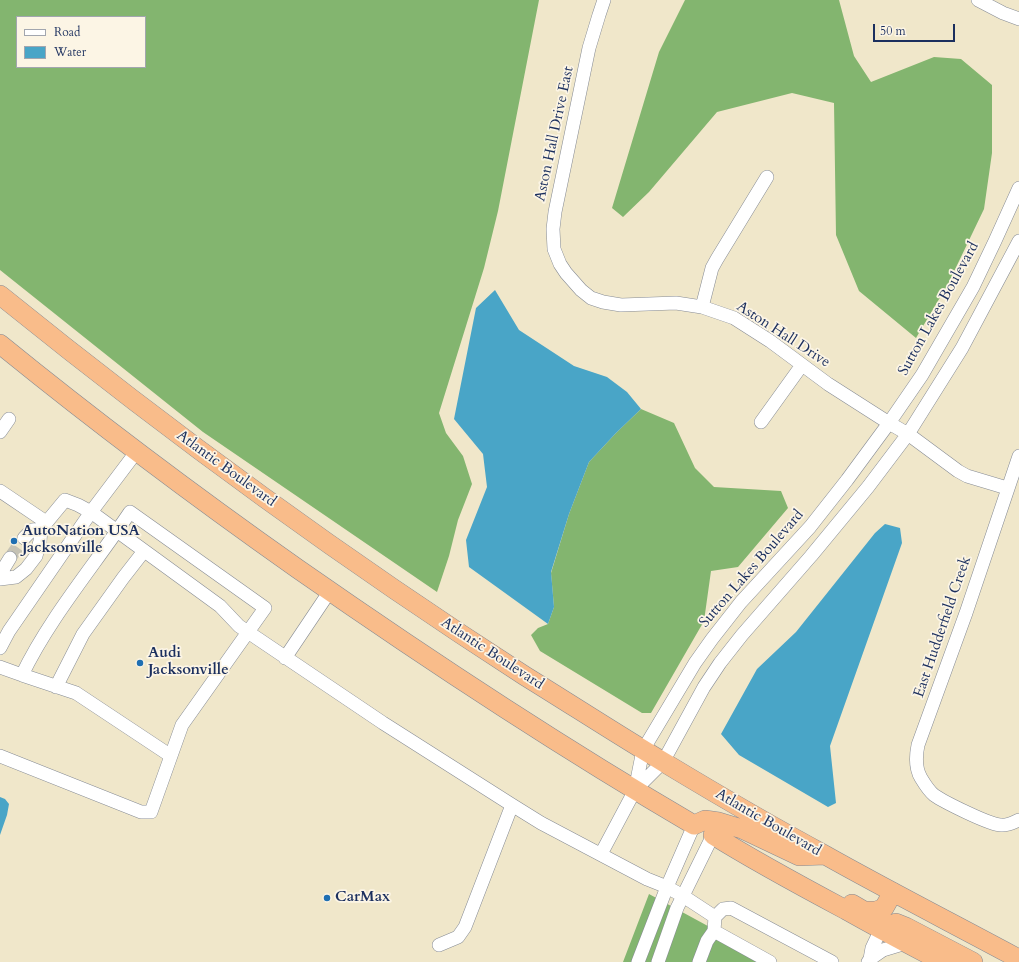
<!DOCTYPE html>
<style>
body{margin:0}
#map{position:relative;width:1019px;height:962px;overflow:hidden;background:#f0e7ca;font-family:Cardo,serif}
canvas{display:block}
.legend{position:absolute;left:16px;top:16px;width:130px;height:52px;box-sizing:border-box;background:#fcf5e5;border:1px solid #a2a6af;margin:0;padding:5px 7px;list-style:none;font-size:12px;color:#1b2f5e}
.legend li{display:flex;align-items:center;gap:8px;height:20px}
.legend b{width:20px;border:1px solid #a2a6af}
.scale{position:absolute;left:873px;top:24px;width:82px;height:18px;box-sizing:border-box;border:2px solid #1b2f5e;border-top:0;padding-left:5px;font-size:12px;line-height:14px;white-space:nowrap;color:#1b2f5e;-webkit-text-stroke:3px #fcf5e5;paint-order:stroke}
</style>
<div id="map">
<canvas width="1019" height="962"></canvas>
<ul class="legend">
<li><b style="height:5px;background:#fff"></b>Road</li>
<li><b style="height:11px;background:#49a5c7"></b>Water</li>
</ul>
<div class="scale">50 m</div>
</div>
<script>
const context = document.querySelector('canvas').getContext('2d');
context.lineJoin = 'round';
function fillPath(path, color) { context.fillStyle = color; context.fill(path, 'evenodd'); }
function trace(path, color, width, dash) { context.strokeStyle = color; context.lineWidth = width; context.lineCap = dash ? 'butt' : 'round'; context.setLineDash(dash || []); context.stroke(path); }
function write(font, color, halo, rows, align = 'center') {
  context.font = font + ' Cardo,serif'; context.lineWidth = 3.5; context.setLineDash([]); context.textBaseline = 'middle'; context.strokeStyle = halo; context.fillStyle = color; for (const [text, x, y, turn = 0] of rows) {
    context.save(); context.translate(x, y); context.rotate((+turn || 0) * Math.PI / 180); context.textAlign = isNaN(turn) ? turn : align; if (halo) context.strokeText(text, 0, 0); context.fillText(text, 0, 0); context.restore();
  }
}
const forest = new Path2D(`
 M 0,0 L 539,0 L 498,211 L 484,268 L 439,413 L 446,433 L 463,456 L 472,484 L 458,520 L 449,556 L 437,592 L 203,432 L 0,270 ZM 17,17 L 145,17 L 145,67 L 17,67 Z
 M 685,0 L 839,0 L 854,56 L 871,82 L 934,57 L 961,59 L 992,85 L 992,153 L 984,209 L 948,284 L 916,338 L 859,291 L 836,235 L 834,103 L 792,93 L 717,112 L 649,192 L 623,217 L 612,208 L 659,52 Z
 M 641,409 L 674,423 L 695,468 L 714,487 L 781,491 L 788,508 L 738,567 L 711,571 L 704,621 L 651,713 L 642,713 L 540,651 L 531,635 L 538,628 L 548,624 L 554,607 L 551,573 L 569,514 L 589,462 L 616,433 Z
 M 649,894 L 774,962 L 623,962 Z`);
const water = new Path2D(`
 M 495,290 L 519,330 L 574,366 L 607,377 L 627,392 L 641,409 L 616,433 L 589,462 L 569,514 L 551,572 L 554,607 L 548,624 L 469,567 L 466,540 L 487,487 L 483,454 L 454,419 L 476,308 Z
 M 885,524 L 900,528 L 902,543 L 830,746 L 836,803 L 828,807 L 739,755 L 721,734 L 757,669 L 796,632 L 875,533 Z
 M 0,797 L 5,799 L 9,804 L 7,815 L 0,835 Z`);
const minorTunnel = new Path2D(`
 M 10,558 L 24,538`);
const minor = new Path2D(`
 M 604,0 L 599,15 L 589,48 L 555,212 L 553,229 L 554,249 L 560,264 L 566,273 L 581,290 L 591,298 L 603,302 L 621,305 L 676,303 L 702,307 L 734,318 L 770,341 L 828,384 L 889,423 L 908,434 L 958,471 L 967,476 L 1007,488
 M 978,0 L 1003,13 L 1019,19
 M 702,307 L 712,268 L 717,259 L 767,177
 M 761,422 L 802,365
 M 0,432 L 9,419
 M 1019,456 L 966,613 L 918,745 C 916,755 915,768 921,778 C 924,783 929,791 934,795 C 944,802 990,825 1001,825 C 1007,826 1014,822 1019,820
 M 0,491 L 46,522
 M 24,538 L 32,530 L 41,529
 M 0,579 L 16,577 L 26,569 L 36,556 L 40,541 L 41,529 L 65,500 L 78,505 L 91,512 L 137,451
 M 0,579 L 4,568 L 10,558
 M 0,648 L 9,631 L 91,512 L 220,606 L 239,626 L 383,723 L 512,805 L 541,823 L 647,879 L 667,887 L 683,896 L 715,917 L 714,931 L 770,962
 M 285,658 L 330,591
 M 0,667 L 22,675
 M 56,687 L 83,634 L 123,578 L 144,551
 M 0,756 L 141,812 L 151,812 L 182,725 L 265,608 L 130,512 C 94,566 50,617 22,675 L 76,693 L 171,756
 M 635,790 L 643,750 L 695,663 L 712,639 L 741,602 L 810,527 L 847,480 L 889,423 L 922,375 L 973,287 L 995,241 L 1019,188
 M 601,854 L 635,790 L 663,762 L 704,687 L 720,663 L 742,635 L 811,556 L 868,487 L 908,434 L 962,348 L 1019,241
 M 715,917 L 723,909 L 731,908 L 832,962
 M 439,945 L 458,937 L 465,927 L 512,805
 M 870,959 L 883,950 L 906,943
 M 638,962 L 667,887 L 694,825
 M 658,962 L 677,908 L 713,835
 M 699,962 L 707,941 L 714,931
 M 868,962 L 870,959 L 872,948 L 881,929`);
const highway = new Path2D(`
 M 0,295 C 168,431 343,559 525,676 C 572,705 618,735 665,763 C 718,795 771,826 825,855 C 889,891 954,924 1019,959
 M 0,344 C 97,423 196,497 298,569 C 427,659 559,746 694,825 L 705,820 L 719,822 L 742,829 L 799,856 L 825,855
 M 713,835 C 756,862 801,886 846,910 C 878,928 910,945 943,962
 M 852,904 L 864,911 L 876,911 L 884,908 L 893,892
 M 881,929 L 896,923 L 906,927 L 973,962`);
const markers = [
 [14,541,4,"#1f6fb2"],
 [140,663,4,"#1f6fb2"],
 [327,898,4,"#1f6fb2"]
];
const streetNames = [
 ["Aston Hall Drive East",555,134,-78],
 ["Sutton Lakes Boulevard",939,309,-61],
 ["Aston Hall Drive",783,335,33],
 ["Atlantic Boulevard",226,469,36],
 ["Sutton Lakes Boulevard",752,569,-49],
 ["East Hudderfield Creek",943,627,-71],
 ["Atlantic Boulevard",492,654,33],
 ["Atlantic Boulevard",768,823,30]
];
const poiNames = [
 ["AutoNation USA",22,532],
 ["Jacksonville",22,549],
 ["Audi",148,654],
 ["Jacksonville",148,671],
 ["CarMax",335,898]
];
fillPath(forest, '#83b56f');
fillPath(water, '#49a5c7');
trace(minorTunnel, '#c5c2b4', 13, [13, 6]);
trace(minor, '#868b94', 14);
trace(highway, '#868b94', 20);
trace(minor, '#fff', 13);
trace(highway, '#f9bc8a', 19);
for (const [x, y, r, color] of markers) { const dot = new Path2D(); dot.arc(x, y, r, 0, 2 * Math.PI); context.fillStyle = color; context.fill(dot); trace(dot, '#fcf5e5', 1.5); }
write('15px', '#1b2f5e', '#fcf5e5', streetNames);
write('bold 15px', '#1b2f5e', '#fcf5e5', poiNames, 'left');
</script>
